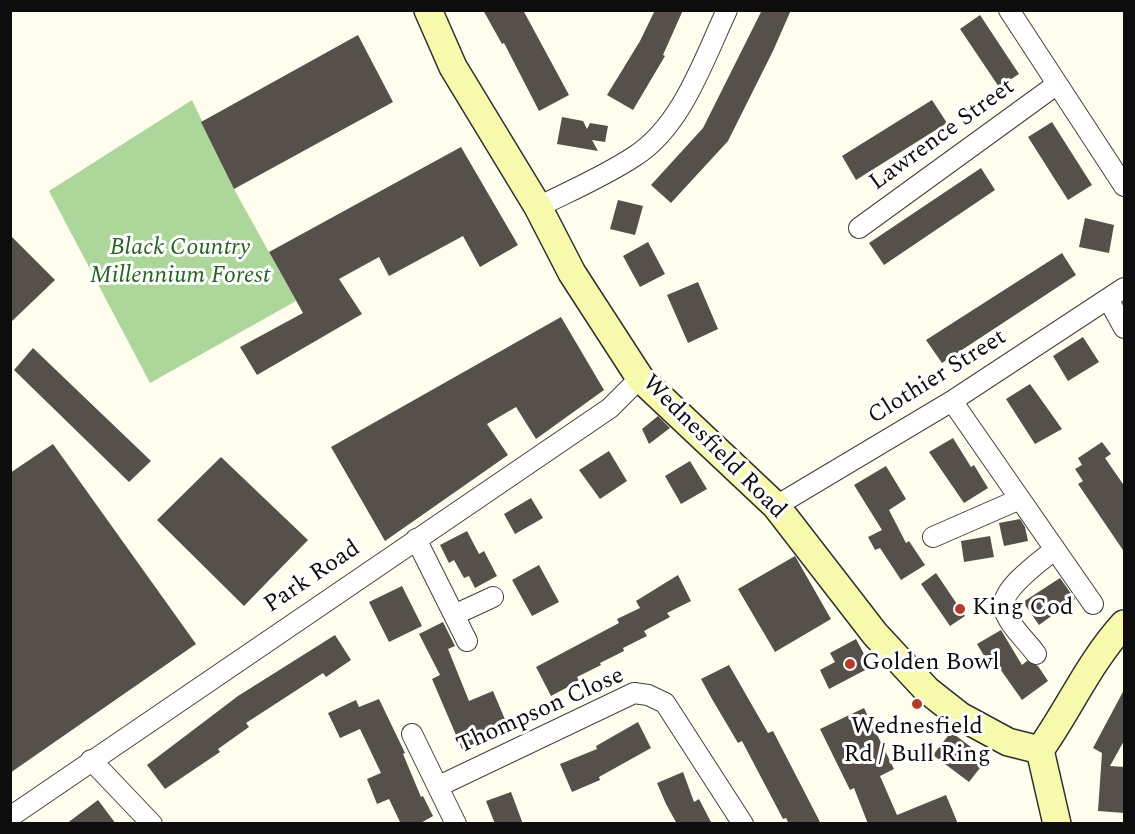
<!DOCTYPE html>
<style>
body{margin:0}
#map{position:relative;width:1135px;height:834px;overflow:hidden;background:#fefdee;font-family:Spectral,serif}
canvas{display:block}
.frame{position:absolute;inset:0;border:12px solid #0d0d0d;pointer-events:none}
</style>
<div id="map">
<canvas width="1135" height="834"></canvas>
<div class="frame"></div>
</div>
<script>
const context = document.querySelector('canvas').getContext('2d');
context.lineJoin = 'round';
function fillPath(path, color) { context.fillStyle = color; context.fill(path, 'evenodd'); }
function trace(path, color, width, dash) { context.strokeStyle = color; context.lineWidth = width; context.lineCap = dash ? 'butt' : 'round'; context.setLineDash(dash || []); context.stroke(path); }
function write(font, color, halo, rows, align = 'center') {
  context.font = font + ' Spectral,serif'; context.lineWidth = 6; context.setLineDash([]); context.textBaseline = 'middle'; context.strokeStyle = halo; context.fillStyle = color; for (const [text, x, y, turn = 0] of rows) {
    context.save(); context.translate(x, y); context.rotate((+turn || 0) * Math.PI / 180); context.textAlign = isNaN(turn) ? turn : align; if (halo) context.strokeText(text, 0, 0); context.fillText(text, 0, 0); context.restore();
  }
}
const forest = new Path2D(`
 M 192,100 L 234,189 L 296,301 L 150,383 L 49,191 Z`);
const building = new Path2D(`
 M 483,10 L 523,10 L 569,95 L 539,111 L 504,43 L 502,44 Z
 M 655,10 L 683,10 L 663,55 L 665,56 L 633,110 L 607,95 L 640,41 Z
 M 762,10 L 791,10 L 773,51 L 728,141 L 671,203 L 651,185 L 703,128 Z
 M 980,15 L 1019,74 L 999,87 L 960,29 Z
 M 358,35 L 393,102 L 234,189 L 201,122 Z
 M 932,100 L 947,123 L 856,180 L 842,156 Z
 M 562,117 L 583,121 L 587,129 L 590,123 L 608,126 L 605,142 L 592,140 L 598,151 L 557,144 Z
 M 1052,122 L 1092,185 L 1068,200 L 1028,137 Z
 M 461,147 L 518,245 L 480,267 L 463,236 L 389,276 L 379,257 L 339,279 L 362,314 L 257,375 L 240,347 L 303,313 L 269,252 Z
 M 981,168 L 995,190 L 884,265 L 869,243 Z
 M 618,200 L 643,206 L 635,235 L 610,229 Z
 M 1085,218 L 1114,225 L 1109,253 L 1079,247 Z
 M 10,235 L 55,280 L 10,323 Z
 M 648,242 L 665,274 L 640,287 L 623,256 Z
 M 1062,253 L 1076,275 L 942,363 L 926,340 Z
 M 698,282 L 718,329 L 688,343 L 667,295 Z
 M 561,317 L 604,390 L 536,439 L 516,407 L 487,424 L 508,455 L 385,541 L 331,447 Z
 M 1083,337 L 1099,362 L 1068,381 L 1053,356 Z
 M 33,348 L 151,461 L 129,482 L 14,370 Z
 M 1030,384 L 1062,429 L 1035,444 L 1006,399 Z
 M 658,416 L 670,428 L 649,444 L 642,429 Z
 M 953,438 L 971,467 L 974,465 L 988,488 L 964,503 L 929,452 Z
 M 1102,442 L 1111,454 L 1105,458 L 1125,487 L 1125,553 L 1078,484 L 1083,481 L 1075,469 L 1082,465 L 1078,458 Z
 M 53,444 L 196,644 L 10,773 L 10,473 Z
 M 609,451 L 627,481 L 600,499 L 579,470 Z
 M 221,457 L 308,540 L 244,606 L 157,520 Z
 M 690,461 L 707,489 L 681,504 L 665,476 Z
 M 886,466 L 906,499 L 889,510 L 906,543 L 909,541 L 925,565 L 901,580 L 880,548 L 875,550 L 868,537 L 882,530 L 854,485 Z
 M 531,498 L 543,518 L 515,534 L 504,514 Z
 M 1020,519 L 1025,527 L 1028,541 L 1004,546 L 999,523 Z
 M 467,531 L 479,554 L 484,551 L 497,576 L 475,588 L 469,576 L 464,578 L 454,560 L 449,563 L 440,545 Z
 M 990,536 L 994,557 L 964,562 L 961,541 Z
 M 795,556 L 831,619 L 775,652 L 738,589 Z
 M 539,565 L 559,602 L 532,616 L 512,580 Z
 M 936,573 L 965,616 L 950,626 L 921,584 Z
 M 678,575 L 691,601 L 667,613 L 670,617 L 644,631 L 647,636 L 623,648 L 624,651 L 600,663 L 601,665 L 577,677 L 579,681 L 551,696 L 536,667 L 619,623 L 617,619 L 640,608 L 636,601 Z
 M 1060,578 L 1075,599 L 1039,625 L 1023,602 Z
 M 402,586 L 422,626 L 389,642 L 369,602 Z
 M 443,622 L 455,646 L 448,649 L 469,701 L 493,691 L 509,729 L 462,749 L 432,679 L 440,675 L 419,634 Z
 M 1001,630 L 1022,665 L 1027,661 L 1038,666 L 1048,681 L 1022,700 L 998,666 L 992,669 L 977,644 Z
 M 335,635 L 351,660 L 326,677 L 323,673 L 246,723 L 249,727 L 218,749 L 220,752 L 165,789 L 147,765 L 238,696 Z
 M 856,639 L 871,667 L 829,689 L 820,670 L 835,662 L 830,653 Z
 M 729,665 L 768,733 L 773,731 L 821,824 L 789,824 L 786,818 L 783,819 L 742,741 L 738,743 L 712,699 L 701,679 Z
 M 1125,688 L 1125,739 L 1110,766 L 1125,767 L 1125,813 L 1098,811 L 1102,753 L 1093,748 Z
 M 379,699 L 405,753 L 403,754 L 421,797 L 423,796 L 433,816 L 419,824 L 401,824 L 389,799 L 377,804 L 367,779 L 381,773 L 360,729 L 340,738 L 328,713 L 356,700 L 359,707 Z
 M 864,708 L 894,769 L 880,776 L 897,815 L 946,795 L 958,824 L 868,824 L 854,788 L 850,790 L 820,729 Z
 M 638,722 L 651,748 L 599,777 L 600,780 L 572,792 L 560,764 L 597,749 L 596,746 Z
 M 951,732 L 987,759 L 969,782 L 933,755 Z
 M 683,772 L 694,802 L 699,799 L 712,824 L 677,824 L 666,804 L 657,783 Z
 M 511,792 L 523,824 L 495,824 L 486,801 Z
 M 98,800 L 116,824 L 66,824 Z`);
const street = new Path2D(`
 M 1009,10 L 1124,186
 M 538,207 C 570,191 605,176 635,156 C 682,126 704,59 727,10
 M 859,228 L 1056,85
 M 1108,299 L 1124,328
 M 952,401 L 1093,604
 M 776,506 L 952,401 L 1124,288
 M 933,537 L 1020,499
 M 416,539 L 467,641
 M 454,615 L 493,597
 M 1036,654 C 1027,641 1007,624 1004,608 C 1000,589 1041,561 1055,549
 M 412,734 L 456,824
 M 91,760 L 152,824
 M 439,786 L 634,693 L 648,695 L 665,703 L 743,824
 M 10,817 L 610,408 L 640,378`);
const secondary = new Path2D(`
 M 428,10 L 453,67 L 538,207 L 572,273 L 640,378 L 776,506 L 875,634 L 927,690 L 960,716 L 1008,742 L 1040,750
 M 1040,750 C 1069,709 1090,661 1124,624
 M 1040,750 L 1057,824`);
const markers = [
 [960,609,6,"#b43c2d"],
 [850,664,6,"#b43c2d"],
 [917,704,6,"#b43c2d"]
];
const streetNames = [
 ["Lawrence Street",943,136,-36],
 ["Clothier Street",938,378,-32],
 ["Wednesfield Road",713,448,45],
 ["Park Road",313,578,-34],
 ["Thompson Close",541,712,-24]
];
const parkNames = [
 ["Black Country",180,249],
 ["Millennium Forest",180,277]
];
const poiNames = [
 ["King Cod",972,609],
 ["Golden Bowl",862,664],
 ["Wednesfield",917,728,"center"],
 ["Rd / Bull Ring",917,756,"center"]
];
fillPath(forest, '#acd69a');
fillPath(building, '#55504a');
trace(street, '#404040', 22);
trace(secondary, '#2f2f2f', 30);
trace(street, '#fff', 20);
trace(secondary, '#f7faad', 27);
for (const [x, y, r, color] of markers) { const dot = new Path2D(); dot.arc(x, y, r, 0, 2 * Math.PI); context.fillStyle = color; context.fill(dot); trace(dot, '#fff', 2); }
write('24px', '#0d0d0d', '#fff', streetNames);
write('italic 24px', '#256121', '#fff', parkNames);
write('24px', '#0d0d0d', '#fff', poiNames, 'left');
</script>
